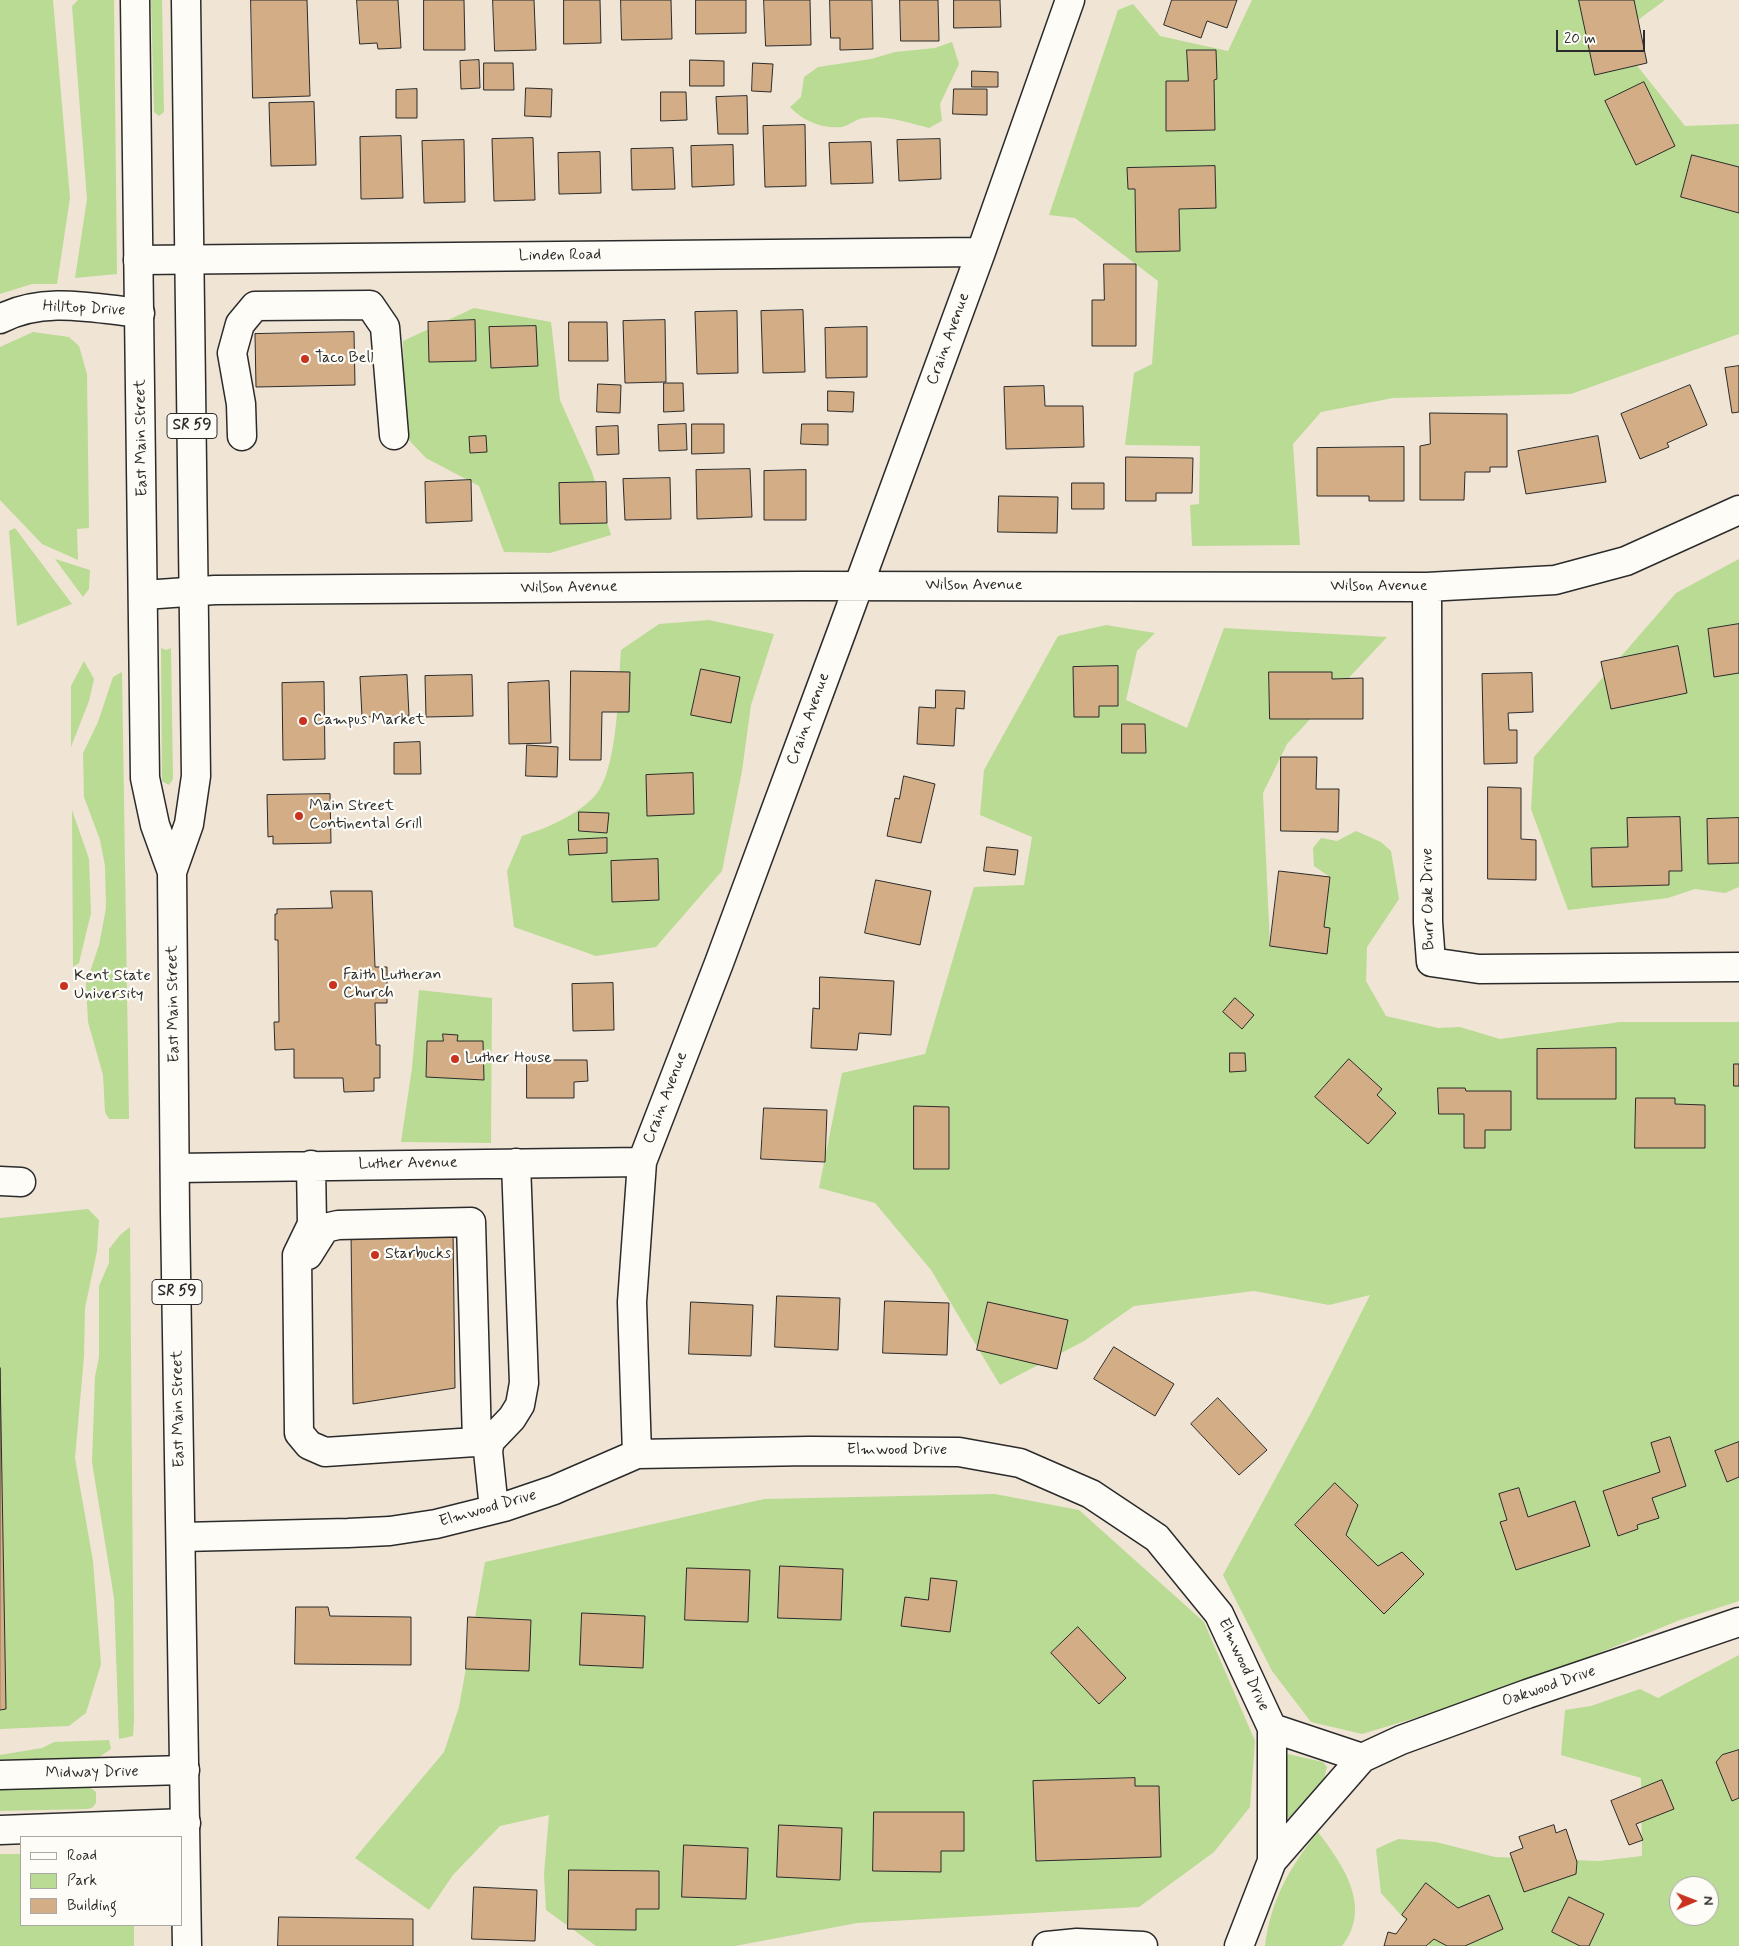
<!DOCTYPE html>
<style>
body{margin:0}
#map{position:relative;width:1739px;height:1946px;overflow:hidden;background:#f0e4d5;font-family:Mynerve,sans-serif}
canvas{display:block}
.legend{position:absolute;left:20px;top:1836px;width:162px;height:90px;box-sizing:border-box;background:#fdfcf7;border:1px solid #a9a8a5;margin:0;padding:6px 9px;list-style:none;font-size:15px;color:#2b2b2b}
.legend li{display:flex;align-items:center;gap:10px;height:25px}
.legend b{width:25px;border:1px solid #a9a8a5}
.north{position:absolute;left:1669px;top:1876px;width:50px;height:50px;box-sizing:border-box;background:#fdfcf7;border:1px solid #a9a8a5;border-radius:50%;rotate:89deg;font-size:14px;font-weight:700;line-height:20px;text-align:center;color:#2b2b2b}
.north::after{content:'';display:block;margin:auto;width:18px;height:22px;background:#c8321e;clip-path:polygon(50% 0,100% 100%,50% 72%,0 100%)}
.scale{position:absolute;left:1556px;top:30px;width:89px;height:22px;box-sizing:border-box;border:2px solid #2b2b2b;border-top:0;padding-left:6px;font-size:15px;line-height:18px;white-space:nowrap;color:#2b2b2b;-webkit-text-stroke:4px #fdfcf7;paint-order:stroke}
</style>
<div id="map">
<canvas width="1739" height="1946"></canvas>
<ul class="legend">
<li><b style="height:6px;background:#fdfcf7"></b>Road</li>
<li><b style="height:14px;background:#badb94"></b>Park</li>
<li><b style="height:14px;background:#d3ad85"></b>Building</li>
</ul>
<div class="north">N</div>
<div class="scale">20 m</div>
</div>
<script>
const context = document.querySelector('canvas').getContext('2d');
context.lineJoin = 'round';
function fillPath(path, color) { context.fillStyle = color; context.fill(path, 'evenodd'); }
function trace(path, color, width, dash) { context.strokeStyle = color; context.lineWidth = width; context.lineCap = dash ? 'butt' : 'round'; context.setLineDash(dash || []); context.stroke(path); }
function write(font, color, halo, rows, align = 'center') {
  context.font = font + ' Mynerve,sans-serif'; context.lineWidth = 4.5; context.setLineDash([]); context.textBaseline = 'middle'; context.strokeStyle = halo; context.fillStyle = color; for (const [text, x, y, turn = 0] of rows) {
    context.save(); context.translate(x, y); context.rotate((+turn || 0) * Math.PI / 180); context.textAlign = isNaN(turn) ? turn : align; if (halo) context.strokeText(text, 0, 0); context.fillText(text, 0, 0); context.restore();
  }
}
const green = new Path2D(`
 M 0,0 L 53,0 L 70,198 L 57,284 L 32,284 L 0,294 Z
 M 78,0 L 114,0 L 117,274 L 75,278 L 87,199 L 72,6 Z
 M 151,0 L 162,0 L 164,112 L 159,116 L 154,112 Z
 M 1252,0 L 1665,0 L 1638,20 L 1631,58 L 1685,126 L 1739,124 L 1739,334 L 1571,394 L 1393,398 L 1321,412 L 1293,444 L 1300,545 L 1192,546 L 1190,505 L 1199,504 L 1200,446 L 1125,445 L 1134,373 L 1152,364 L 1158,281 L 1075,218 L 1049,215 L 1118,10 L 1133,4 L 1160,36 L 1228,51 Z
 M 952,42 L 959,64 L 940,104 L 942,121 L 929,128 C 909,123 886,115 864,118 C 856,119 850,125 842,127 C 822,129 803,121 790,107 L 801,97 L 804,77 L 818,67 L 871,59 L 895,52 L 935,48 Z
 M 474,308 L 551,322 L 560,400 L 592,472 L 611,535 L 550,553 L 504,552 L 479,486 L 426,458 L 404,435 L 403,341 Z
 M 33,332 L 69,337 L 79,346 L 87,374 L 89,528 L 77,529 L 78,560 L 42,544 L 0,500 L 0,347 Z
 M 15,528 L 72,604 L 17,626 L 9,531 Z
 M 55,559 L 90,570 L 89,589 L 83,597 Z
 M 1739,559 L 1739,887 L 1725,893 L 1695,889 L 1668,898 L 1568,910 L 1531,809 L 1534,757 L 1676,593 Z
 M 709,620 L 774,634 L 751,705 L 742,771 L 722,871 L 656,947 L 596,956 L 514,927 L 507,871 L 522,836 C 547,828 573,817 592,799 C 619,775 618,686 621,650 L 659,624 Z
 M 1106,625 L 1155,633 L 1137,651 L 1126,700 L 1187,728 L 1224,628 L 1387,637 L 1287,744 L 1263,793 L 1270,946 L 1327,953 L 1324,927 L 1330,877 L 1314,866 L 1313,848 L 1321,838 L 1337,841 L 1356,831 L 1381,842 L 1391,851 L 1399,899 L 1367,947 L 1366,981 L 1386,1016 L 1438,1028 L 1460,1027 L 1500,1039 L 1620,1022 L 1739,1022 L 1739,1601 L 1680,1620 L 1508,1690 L 1362,1734 L 1311,1722 L 1272,1671 L 1223,1575 L 1312,1411 L 1370,1295 L 1329,1305 L 1254,1291 L 1134,1306 L 1084,1341 L 1000,1385 L 931,1270 L 875,1203 L 819,1188 L 842,1073 L 925,1054 L 974,887 L 1024,885 L 1032,837 L 980,815 L 984,770 L 1058,636 Z
 M 161,648 L 166,650 L 171,648 L 173,779 L 169,785 L 162,781 Z
 M 84,661 L 94,679 L 89,701 L 71,747 L 71,686 Z
 M 122,672 L 129,1119 L 109,1119 L 105,1112 L 103,1075 L 88,1022 L 86,984 L 99,945 L 106,908 L 105,866 L 100,840 L 84,797 L 83,753 L 98,722 L 113,677 Z
 M 72,810 L 89,859 L 91,913 L 79,963 L 73,967 Z
 M 419,990 L 492,998 L 491,1143 L 401,1142 L 412,1068 Z
 M 88,1209 L 99,1220 L 97,1251 L 85,1308 L 84,1357 L 75,1458 L 93,1561 L 101,1664 L 86,1713 L 69,1726 L 0,1729 L 0,1710 L 6,1709 L 0,1368 L 0,1218 Z
 M 130,1227 L 134,1720 L 133,1736 L 119,1739 L 114,1598 L 92,1462 L 95,1377 L 99,1357 L 99,1286 L 109,1263 L 109,1249 L 120,1235 Z
 M 995,1494 L 1079,1510 L 1204,1622 L 1255,1741 L 1250,1807 L 1214,1852 L 1139,1907 L 857,1923 L 735,1946 L 596,1946 L 546,1910 L 544,1874 L 549,1815 L 500,1826 L 453,1875 L 429,1910 L 355,1858 L 444,1752 L 459,1707 L 485,1562 L 764,1499 Z
 M 1739,1655 L 1739,1946 L 1429,1946 L 1381,1893 L 1376,1849 L 1398,1839 L 1436,1842 L 1495,1857 L 1599,1861 L 1642,1856 L 1641,1778 L 1561,1755 L 1565,1710 L 1591,1706 L 1640,1689 L 1658,1698 ZM 1679,1886 L 1709,1886 L 1709,1916 L 1679,1916 Z
 M 109,1740 L 111,1749 L 95,1760 L 0,1764 L 0,1755 L 42,1748 L 54,1742 Z
 M 1288,1754 L 1323,1762 L 1327,1767 L 1324,1779 L 1289,1818 L 1283,1814 L 1282,1776 Z
 M 87,1785 L 96,1792 L 96,1803 L 92,1808 L 87,1809 L 0,1811 L 0,1786 Z
 M 1318,1832 C 1343,1865 1373,1907 1342,1946 L 1265,1946 C 1270,1902 1290,1866 1318,1832 Z
 M 0,1854 L 21,1854 L 21,1925 L 134,1925 L 134,1946 L 0,1946 Z`);
const building = new Path2D(`
 M 251,0 L 307,0 L 310,96 L 253,98 Z
 M 357,0 L 398,0 L 401,48 L 378,49 L 377,43 L 360,44 Z
 M 424,0 L 464,0 L 465,50 L 424,50 Z
 M 493,0 L 534,0 L 536,50 L 495,51 Z
 M 564,0 L 600,0 L 601,43 L 564,44 Z
 M 621,0 L 671,0 L 672,39 L 622,40 Z
 M 696,0 L 746,0 L 746,33 L 696,34 Z
 M 764,0 L 810,0 L 811,45 L 766,46 Z
 M 830,0 L 872,0 L 873,49 L 840,50 L 840,38 L 831,38 Z
 M 900,0 L 938,0 L 939,41 L 901,41 Z
 M 954,0 L 1000,0 L 1001,27 L 954,28 Z
 M 1172,0 L 1237,0 L 1227,28 L 1207,21 L 1201,38 L 1164,25 Z
 M 1579,0 L 1634,0 L 1647,63 L 1595,75 Z
 M 1187,50 L 1216,50 L 1217,79 L 1214,80 L 1215,130 L 1166,131 L 1166,81 L 1188,81 Z
 M 479,60 L 480,88 L 461,89 L 460,61 Z
 M 690,60 L 724,61 L 724,86 L 690,86 Z
 M 484,63 L 513,63 L 514,90 L 484,90 Z
 M 753,63 L 773,64 L 771,92 L 752,91 Z
 M 972,71 L 998,72 L 998,87 L 972,87 Z
 M 1644,82 L 1675,146 L 1636,165 L 1605,101 Z
 M 526,88 L 552,89 L 551,117 L 525,116 Z
 M 417,89 L 417,118 L 396,118 L 396,90 Z
 M 954,89 L 987,89 L 987,115 L 953,114 Z
 M 661,92 L 686,92 L 687,120 L 661,121 Z
 M 747,96 L 748,134 L 718,134 L 716,97 Z
 M 314,102 L 316,165 L 271,166 L 269,103 Z
 M 805,125 L 806,186 L 765,187 L 763,126 Z
 M 401,136 L 403,198 L 361,199 L 360,137 Z
 M 533,138 L 535,200 L 494,201 L 492,139 Z
 M 940,139 L 941,179 L 899,181 L 897,140 Z
 M 464,140 L 465,202 L 424,203 L 422,141 Z
 M 871,142 L 873,183 L 831,184 L 829,143 Z
 M 733,145 L 734,185 L 692,187 L 691,146 Z
 M 673,148 L 675,189 L 632,190 L 631,149 Z
 M 600,152 L 601,193 L 559,194 L 558,153 Z
 M 1692,155 L 1739,167 L 1739,213 L 1681,197 Z
 M 1215,166 L 1216,208 L 1179,209 L 1180,251 L 1136,252 L 1135,189 L 1128,189 L 1127,168 Z
 M 1104,264 L 1136,264 L 1136,346 L 1092,346 L 1092,300 L 1104,300 Z
 M 803,310 L 805,372 L 763,373 L 761,311 Z
 M 737,311 L 738,373 L 697,374 L 695,312 Z
 M 475,320 L 476,361 L 429,362 L 428,322 Z
 M 665,320 L 666,382 L 625,383 L 623,321 Z
 M 569,322 L 607,322 L 608,361 L 569,361 Z
 M 536,326 L 538,366 L 491,368 L 489,327 Z
 M 867,327 L 867,377 L 826,378 L 825,328 Z
 M 354,332 L 355,385 L 256,387 L 255,334 Z
 M 1739,366 L 1739,412 L 1732,413 L 1725,368 Z
 M 664,383 L 683,383 L 684,411 L 664,412 Z
 M 598,384 L 621,385 L 620,413 L 597,412 Z
 M 1690,385 L 1707,425 L 1667,443 L 1669,447 L 1640,459 L 1621,414 Z
 M 1044,386 L 1045,406 L 1083,406 L 1084,447 L 1006,449 L 1004,387 Z
 M 828,391 L 854,392 L 853,412 L 828,411 Z
 M 1430,413 L 1507,414 L 1507,467 L 1490,467 L 1490,472 L 1465,472 L 1464,500 L 1420,500 L 1420,446 L 1430,444 Z
 M 686,424 L 687,450 L 659,451 L 658,425 Z
 M 692,424 L 724,424 L 724,453 L 692,454 Z
 M 802,424 L 828,424 L 828,445 L 801,444 Z
 M 618,426 L 619,454 L 597,455 L 596,427 Z
 M 486,436 L 487,452 L 470,453 L 469,437 Z
 M 1598,436 L 1606,482 L 1526,494 L 1518,451 Z
 M 1404,447 L 1404,501 L 1369,501 L 1369,496 L 1317,496 L 1317,448 Z
 M 1126,457 L 1193,458 L 1192,493 L 1156,493 L 1156,501 L 1126,501 Z
 M 750,469 L 752,517 L 697,519 L 696,470 Z
 M 806,470 L 806,520 L 764,520 L 764,471 Z
 M 670,478 L 671,519 L 625,520 L 623,479 Z
 M 471,480 L 472,521 L 426,523 L 425,482 Z
 M 606,482 L 607,523 L 560,524 L 559,483 Z
 M 1072,483 L 1104,483 L 1104,509 L 1072,509 Z
 M 999,496 L 1058,497 L 1057,533 L 998,532 Z
 M 1739,624 L 1739,673 L 1714,677 L 1708,629 Z
 M 1678,646 L 1687,693 L 1611,709 L 1601,662 Z
 M 1118,666 L 1118,706 L 1099,706 L 1099,717 L 1074,717 L 1073,667 Z
 M 701,669 L 740,677 L 731,723 L 691,715 Z
 M 571,671 L 630,672 L 629,712 L 602,712 L 601,760 L 570,760 Z
 M 1269,672 L 1332,672 L 1332,679 L 1363,678 L 1363,719 L 1270,719 Z
 M 1532,673 L 1533,712 L 1508,713 L 1509,730 L 1517,730 L 1517,763 L 1484,764 L 1482,674 Z
 M 407,675 L 409,716 L 362,717 L 360,677 Z
 M 472,675 L 473,716 L 426,717 L 425,676 Z
 M 549,681 L 551,743 L 509,744 L 508,683 Z
 M 324,682 L 325,759 L 283,760 L 282,683 Z
 M 936,690 L 965,691 L 964,709 L 956,708 L 954,746 L 917,744 L 919,707 L 935,708 Z
 M 1122,724 L 1145,724 L 1146,753 L 1122,753 Z
 M 420,742 L 421,774 L 394,774 L 394,743 Z
 M 527,745 L 558,747 L 557,777 L 526,776 Z
 M 1281,757 L 1317,757 L 1316,789 L 1339,789 L 1338,832 L 1281,831 Z
 M 693,773 L 694,814 L 647,816 L 646,775 Z
 M 904,776 L 935,784 L 921,843 L 887,836 L 895,798 L 899,799 Z
 M 1488,787 L 1521,788 L 1521,839 L 1536,840 L 1536,880 L 1488,879 Z
 M 330,794 L 331,843 L 273,844 L 273,836 L 268,837 L 267,795 Z
 M 579,812 L 609,813 L 607,833 L 579,831 Z
 M 1680,817 L 1682,871 L 1669,871 L 1669,885 L 1592,887 L 1591,848 L 1628,847 L 1627,818 Z
 M 1739,818 L 1739,863 L 1708,864 L 1707,819 Z
 M 607,838 L 607,853 L 569,855 L 568,840 Z
 M 987,847 L 1018,850 L 1015,875 L 984,871 Z
 M 658,859 L 659,900 L 612,902 L 611,861 Z
 M 1279,871 L 1330,877 L 1324,927 L 1330,928 L 1327,954 L 1270,946 Z
 M 876,880 L 931,891 L 920,945 L 865,933 Z
 M 331,891 L 372,891 L 375,967 L 387,967 L 387,1003 L 375,1003 L 376,1045 L 380,1045 L 380,1078 L 374,1078 L 374,1091 L 344,1092 L 343,1078 L 294,1078 L 294,1049 L 275,1050 L 274,1022 L 279,1022 L 278,940 L 275,940 L 275,914 L 277,914 L 277,909 L 332,908 Z
 M 820,977 L 894,981 L 891,1035 L 859,1033 L 857,1050 L 811,1048 L 813,1008 L 819,1009 Z
 M 613,983 L 614,1030 L 573,1031 L 572,984 Z
 M 1235,998 L 1254,1015 L 1242,1029 L 1223,1012 Z
 M 443,1034 L 458,1035 L 457,1041 L 483,1041 L 484,1080 L 426,1077 L 427,1041 L 443,1041 Z
 M 1616,1048 L 1616,1099 L 1537,1099 L 1537,1049 Z
 M 1230,1053 L 1245,1053 L 1246,1071 L 1230,1072 Z
 M 1349,1059 L 1382,1089 L 1377,1095 L 1396,1113 L 1368,1144 L 1315,1097 Z
 M 527,1060 L 587,1060 L 588,1081 L 574,1082 L 574,1098 L 527,1098 Z
 M 1734,1064 L 1739,1064 L 1739,1086 L 1734,1086 Z
 M 1438,1088 L 1465,1088 L 1466,1091 L 1511,1091 L 1511,1130 L 1485,1130 L 1485,1148 L 1464,1148 L 1464,1114 L 1439,1114 Z
 M 1636,1098 L 1675,1098 L 1675,1104 L 1705,1105 L 1705,1148 L 1635,1148 Z
 M 914,1106 L 949,1107 L 949,1169 L 914,1169 Z
 M 764,1108 L 827,1110 L 825,1162 L 761,1159 Z
 M 453,1230 L 455,1388 L 353,1404 L 351,1231 Z
 M 777,1296 L 840,1298 L 838,1350 L 775,1347 Z
 M 885,1301 L 949,1303 L 947,1355 L 883,1353 Z
 M 691,1302 L 753,1305 L 751,1356 L 689,1354 Z
 M 988,1302 L 1068,1320 L 1057,1369 L 977,1350 Z
 M 1114,1347 L 1174,1384 L 1155,1416 L 1094,1379 Z
 M 0,1368 L 6,1709 L 0,1710 Z
 M 1218,1398 L 1267,1450 L 1239,1475 L 1191,1424 Z
 M 1670,1437 L 1686,1486 L 1652,1498 L 1659,1518 L 1637,1525 L 1638,1529 L 1618,1536 L 1603,1491 L 1660,1472 L 1651,1443 Z
 M 1739,1442 L 1739,1477 L 1727,1482 L 1715,1451 Z
 M 1335,1483 L 1358,1505 L 1346,1535 L 1378,1566 L 1402,1552 L 1424,1574 L 1384,1614 L 1295,1525 Z
 M 1519,1488 L 1528,1517 L 1575,1501 L 1590,1546 L 1516,1570 L 1500,1522 L 1507,1520 L 1499,1494 Z
 M 780,1566 L 843,1569 L 841,1620 L 778,1618 Z
 M 687,1568 L 750,1570 L 748,1622 L 685,1620 Z
 M 931,1578 L 957,1581 L 950,1632 L 901,1626 L 905,1597 L 928,1600 Z
 M 296,1607 L 328,1607 L 330,1616 L 411,1617 L 411,1665 L 295,1664 Z
 M 582,1613 L 645,1616 L 643,1668 L 580,1665 Z
 M 468,1617 L 531,1620 L 529,1671 L 466,1669 Z
 M 1078,1627 L 1126,1678 L 1099,1704 L 1051,1653 Z
 M 1739,1750 L 1739,1798 L 1732,1801 L 1716,1762 L 1722,1755 Z
 M 1135,1778 L 1135,1786 L 1159,1786 L 1161,1857 L 1036,1861 L 1033,1781 Z
 M 1662,1780 L 1674,1809 L 1636,1824 L 1643,1840 L 1629,1845 L 1611,1801 Z
 M 874,1812 L 964,1812 L 964,1851 L 941,1851 L 941,1872 L 873,1871 Z
 M 779,1825 L 842,1828 L 840,1880 L 777,1877 Z
 M 1554,1825 L 1556,1833 L 1566,1829 L 1577,1862 L 1576,1874 L 1524,1892 L 1510,1853 L 1523,1848 L 1519,1837 Z
 M 684,1845 L 748,1848 L 746,1899 L 682,1897 Z
 M 569,1870 L 659,1871 L 659,1909 L 636,1909 L 636,1930 L 568,1929 Z
 M 1426,1883 L 1458,1908 L 1489,1895 L 1503,1929 L 1465,1946 L 1447,1946 L 1434,1939 L 1426,1946 L 1384,1946 L 1388,1932 L 1396,1934 L 1407,1919 L 1402,1915 Z
 M 474,1887 L 537,1890 L 535,1941 L 472,1939 Z
 M 1569,1897 L 1604,1914 L 1589,1946 L 1580,1946 L 1552,1932 Z
 M 279,1917 L 413,1919 L 413,1946 L 278,1946 Z`);
const minor = new Path2D(`
 M 138,260 L 981,252
 M 0,319 C 43,296 93,308 140,313
 M 242,436 L 241,404 L 232,353 L 240,324 L 255,306 L 370,305 L 385,327 L 394,435
 M 1427,587 L 1428,922 L 1431,962 L 1479,969 L 1739,967
 M 144,595 L 215,590 L 803,586 L 1427,587 L 1555,580 L 1626,561 L 1739,510
 M 311,1165 L 312,1224 L 297,1255 L 299,1433 L 309,1445 L 325,1452 L 490,1441
 M 175,1168 L 642,1162
 M 0,1181 L 21,1182
 M 308,1255 L 325,1228 L 338,1225 L 471,1222 L 477,1442
 M 637,1454 L 632,1302 L 642,1162 L 719,963 L 843,628 L 981,252 L 1070,0
 M 494,1509 L 488,1451 L 490,1441 L 512,1418 L 520,1405 L 524,1383 L 516,1163
 M 182,1537 L 348,1533 L 390,1531 L 436,1524 L 504,1507 L 554,1490 L 637,1454 L 809,1451 L 959,1452 L 1020,1463 L 1091,1494 L 1157,1538 L 1219,1614 L 1272,1728 L 1272,1861 L 1239,1946
 M 1272,1728 L 1362,1758
 M 0,1775 L 185,1770
 M 0,1830 L 186,1823
 M 1272,1861 L 1362,1758 L 1401,1740 L 1527,1694 L 1739,1622
 M 1047,1946 L 1077,1943 L 1143,1946`);
const major = new Path2D(`
 M 135,0 L 145,778 L 155,825 L 172,872
 M 186,0 L 196,776 L 189,824 L 172,872 L 175,1212 L 187,1946`);
const markers = [
 [305,359,5,"#c8321e"],
 [303,721,5,"#c8321e"],
 [299,816,5,"#c8321e"],
 [333,985,5,"#c8321e"],
 [64,986,5,"#c8321e"],
 [455,1059,5,"#c8321e"],
 [375,1255,5,"#c8321e"]
];
const shields = [
 [192,426,50],
 [177,1292,50]
];
const shieldNames = [
 ["SR 59",192,426],
 ["SR 59",177,1292]
];
const streetNames = [
 ["Linden Road",560,256,-1],
 ["Hilltop Drive",84,309,3],
 ["Crain Avenue",949,339,-70],
 ["East Main Street",142,438,-91],
 ["Wilson Avenue",974,586],
 ["Wilson Avenue",1379,587],
 ["Wilson Avenue",569,588,-1],
 ["Crain Avenue",809,719,-70],
 ["Burr Oak Drive",1429,899,-91],
 ["East Main Street",174,1004,-91],
 ["Crain Avenue",666,1098,-69],
 ["Luther Avenue",408,1164,-1],
 ["East Main Street",179,1409,-91],
 ["Elmwood Drive",897,1451],
 ["Elmwood Drive",488,1509,-16],
 ["Elmwood Drive",1243,1665,65],
 ["Oakwood Drive",1549,1687,-19],
 ["Midway Drive",92,1773,-1]
];
const poiNames = [
 ["Taco Bell",315,359],
 ["Campus Market",313,721],
 ["Main Street",309,807],
 ["Continental Grill",309,825],
 ["Faith Lutheran",343,976],
 ["Church",343,994],
 ["Kent State",74,977],
 ["University",74,995],
 ["Luther House",465,1059],
 ["Starbucks",385,1255]
];
fillPath(green, '#badb94');
fillPath(building, '#d3ad85');
trace(building, '#2b2b2b', 1);
trace(minor, '#2b2b2b', 31);
trace(major, '#2b2b2b', 31);
trace(minor, '#fdfcf7', 28);
trace(major, '#fdfcf7', 28);
for (const [x, y, r, color] of markers) { const dot = new Path2D(); dot.arc(x, y, r, 0, 2 * Math.PI); context.fillStyle = color; context.fill(dot); trace(dot, '#fdfcf7', 2); }
for (const [x, y, w] of shields) { const box = new Path2D(); box.roundRect(x - w / 2, y - 12.5, w, 25, 4); context.fillStyle = '#fdfcf7'; context.fill(box); trace(box, '#2b2b2b', 1); }
write('bold 15px', '#2b2b2b', null, shieldNames);
write('16px', '#2b2b2b', '#fdfcf7', streetNames);
write('16px', '#2b2b2b', '#fdfcf7', poiNames, 'left');
</script>
